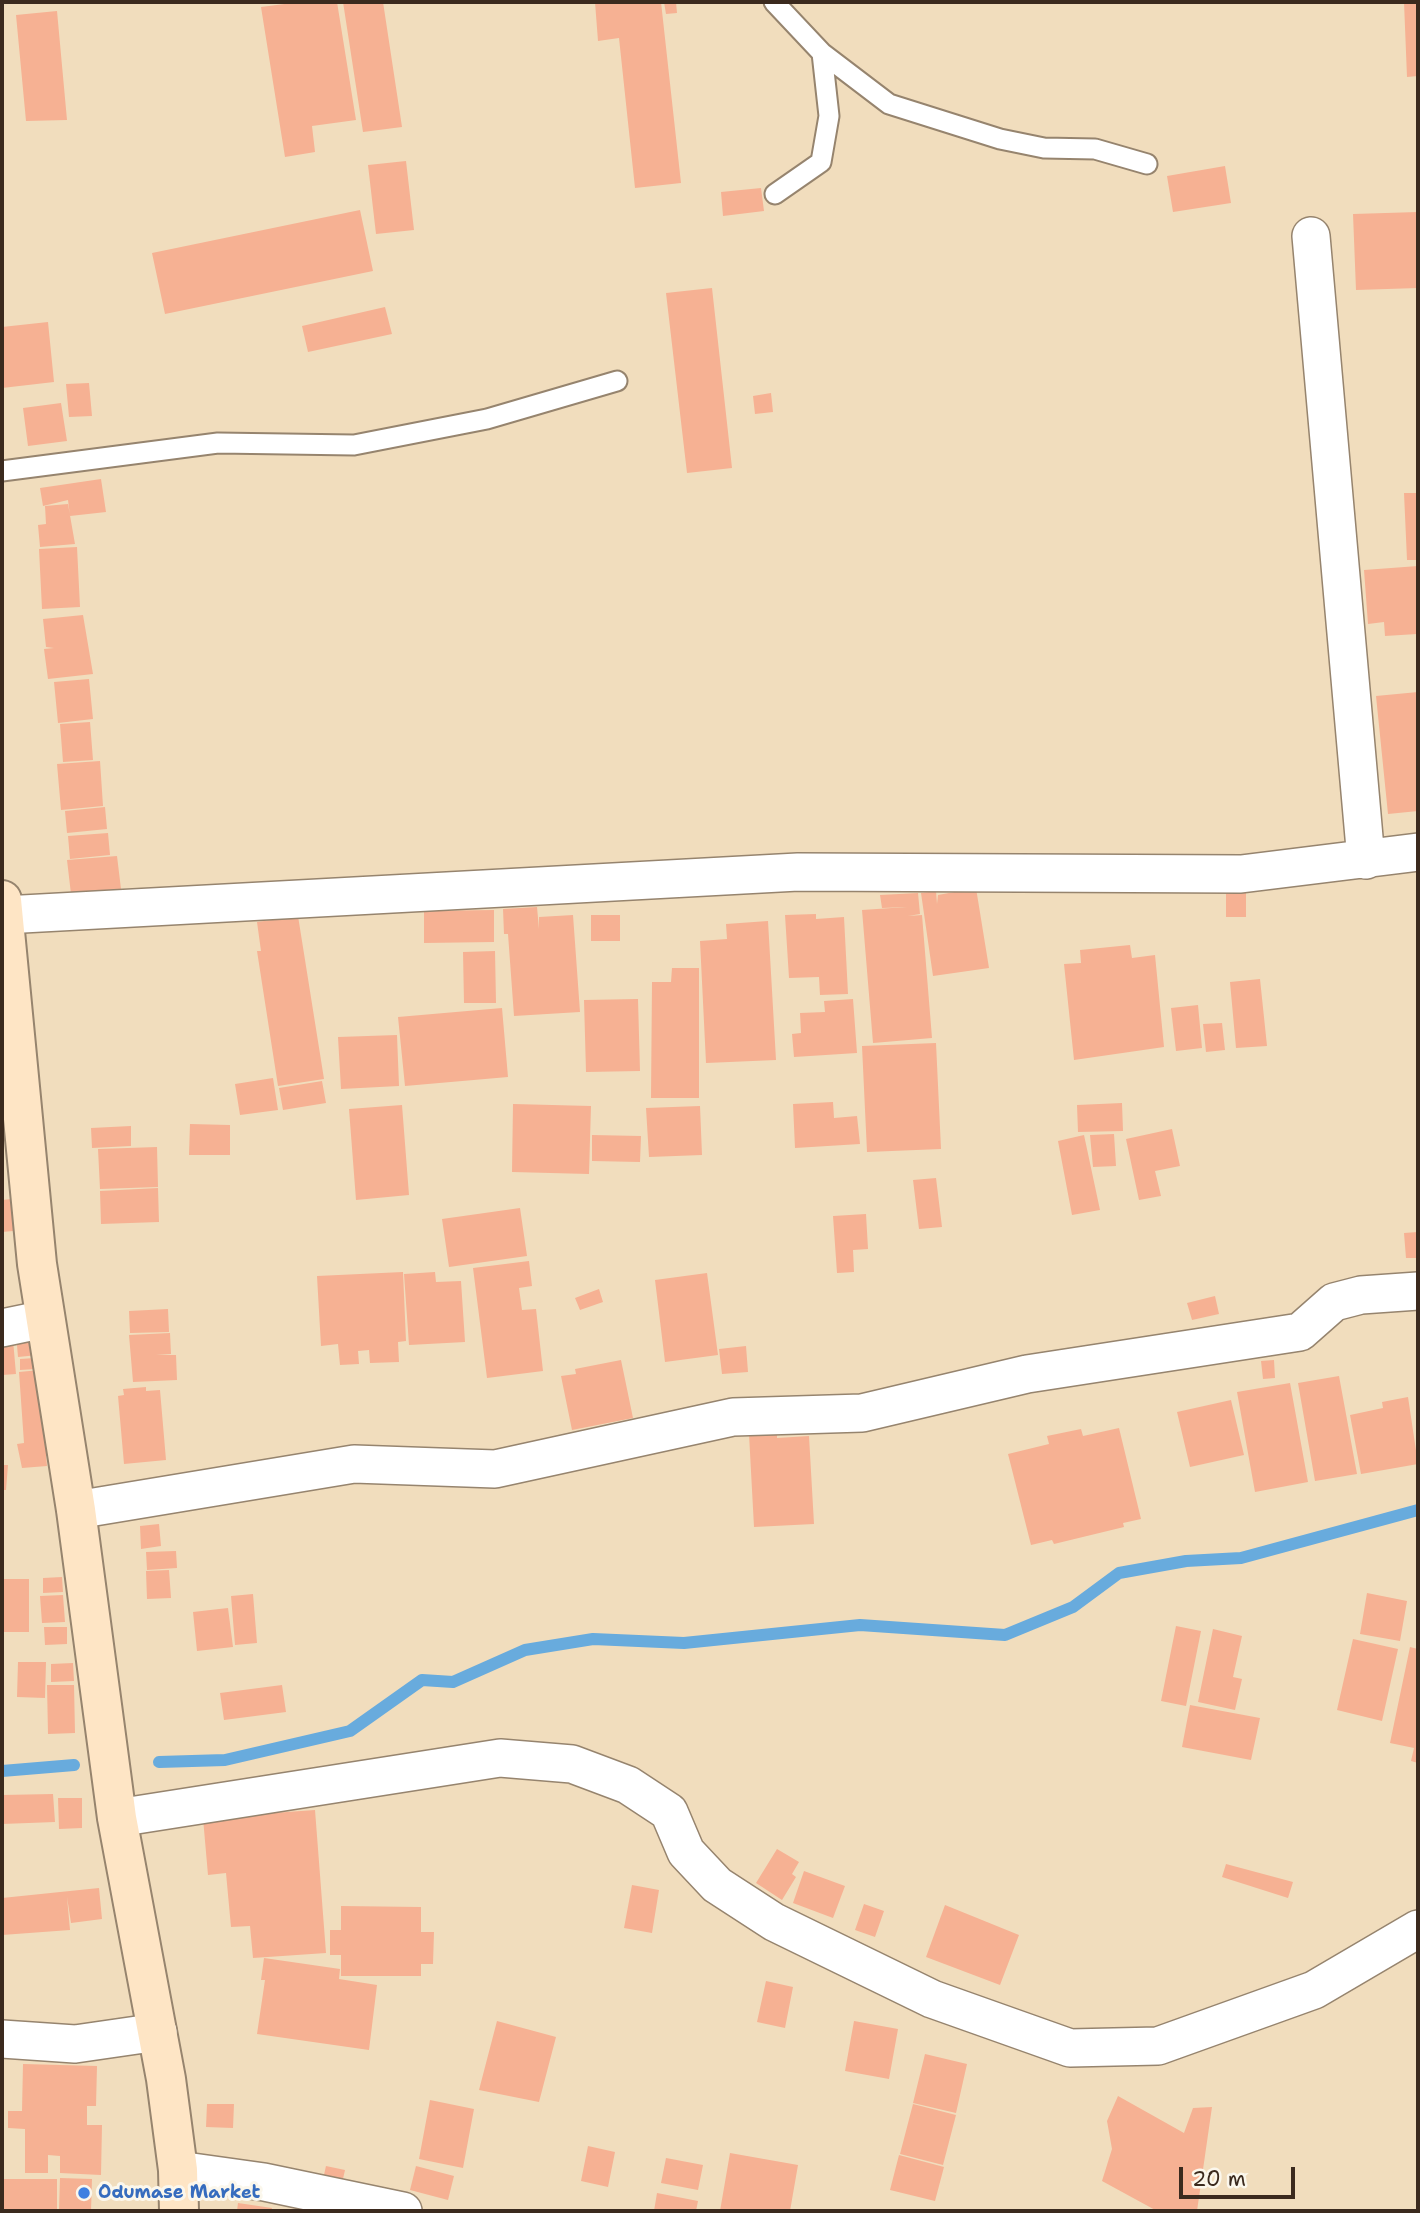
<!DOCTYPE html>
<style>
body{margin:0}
#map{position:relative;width:1420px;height:2213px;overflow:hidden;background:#f1ddbd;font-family:"Shantell Sans",sans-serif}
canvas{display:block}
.frame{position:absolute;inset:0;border:4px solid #3b2a1e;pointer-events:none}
.scale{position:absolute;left:1179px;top:2167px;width:116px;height:32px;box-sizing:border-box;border:4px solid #3b2a1e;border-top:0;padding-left:9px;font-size:21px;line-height:24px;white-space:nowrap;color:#3b2a1e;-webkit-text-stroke:5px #fbf7ec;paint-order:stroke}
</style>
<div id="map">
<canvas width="1420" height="2213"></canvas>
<div class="frame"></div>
<div class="scale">20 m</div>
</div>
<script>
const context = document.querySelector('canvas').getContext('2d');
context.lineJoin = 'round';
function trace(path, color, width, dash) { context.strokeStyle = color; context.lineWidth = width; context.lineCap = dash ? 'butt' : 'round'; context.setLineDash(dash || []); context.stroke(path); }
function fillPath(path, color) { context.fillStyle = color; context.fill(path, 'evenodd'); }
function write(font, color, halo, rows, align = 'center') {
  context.font = font + ' "Shantell Sans",sans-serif'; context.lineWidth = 6; context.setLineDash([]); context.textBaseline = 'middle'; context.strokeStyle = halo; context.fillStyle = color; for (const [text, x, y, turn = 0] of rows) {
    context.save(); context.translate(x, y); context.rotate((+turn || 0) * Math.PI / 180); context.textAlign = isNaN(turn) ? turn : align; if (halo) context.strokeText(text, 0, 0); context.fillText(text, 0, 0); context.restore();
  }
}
const stream = new Path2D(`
 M 159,1762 L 225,1760 L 350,1731 L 422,1680 L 453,1682 L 525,1650 L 593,1639 L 684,1643 L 860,1625 L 1005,1635 L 1073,1607 L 1119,1573 L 1186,1561 L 1241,1558 L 1418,1510
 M 2,1771 L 74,1765`);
const building = new Path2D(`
 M 300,2 L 337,2 L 356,120 L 312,126 L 315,152 L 285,157 L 261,7 Z
 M 343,2 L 383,2 L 402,127 L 363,132 Z
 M 595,2 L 661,2 L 681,183 L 635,188 L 619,38 L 598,41 Z
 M 664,2 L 676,2 L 677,13 L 666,14 Z
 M 1404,2 L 1418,2 L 1418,76 L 1407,77 Z
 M 57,11 L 67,120 L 26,121 L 16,15 Z
 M 406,161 L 414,230 L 376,234 L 368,165 Z
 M 1225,166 L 1231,203 L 1173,212 L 1167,176 Z
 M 761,188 L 764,211 L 723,216 L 721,192 Z
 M 360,210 L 373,271 L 165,314 L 152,253 Z
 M 1418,212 L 1418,288 L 1356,290 L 1353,214 Z
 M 712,288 L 732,468 L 687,473 L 666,293 Z
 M 385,307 L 392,334 L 308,352 L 302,326 Z
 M 48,322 L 54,382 L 2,388 L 2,327 Z
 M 89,383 L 92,416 L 69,417 L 66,384 Z
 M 771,393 L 773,412 L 755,414 L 753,396 Z
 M 61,403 L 67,441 L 28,446 L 23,408 Z
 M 101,479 L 106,512 L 70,516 L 68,500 L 43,506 L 40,488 Z
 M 1404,493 L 1418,493 L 1418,560 L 1407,560 Z
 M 68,504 L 75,544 L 40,547 L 38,525 L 46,524 L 45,506 Z
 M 77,547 L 80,607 L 42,609 L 39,549 Z
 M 1418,566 L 1417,634 L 1385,636 L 1384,622 L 1368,624 L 1364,570 Z
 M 83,615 L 93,674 L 48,679 L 44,649 L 54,648 L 46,647 L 43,619 Z
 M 89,679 L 93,719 L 58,723 L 54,682 Z
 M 1418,692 L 1418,811 L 1388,814 L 1376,696 Z
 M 90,722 L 93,760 L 63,762 L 60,724 Z
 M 100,761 L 103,806 L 61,810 L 57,764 Z
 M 105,807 L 107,829 L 67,833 L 65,811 Z
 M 108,833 L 110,855 L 70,859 L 68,836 Z
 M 117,856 L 121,889 L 71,894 L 67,860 Z
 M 976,888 L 989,968 L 933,976 L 921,893 L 936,891 L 937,904 L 938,895 Z
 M 1226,890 L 1246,891 L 1246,917 L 1226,917 Z
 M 918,893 L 920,914 L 908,916 L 922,915 L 932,1038 L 873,1043 L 862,910 L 907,907 L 882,908 L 880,895 Z
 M 537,907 L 539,929 L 539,917 L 573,915 L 580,1012 L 514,1016 L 508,934 L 504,934 L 503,909 Z
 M 494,910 L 494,942 L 424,943 L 424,911 Z
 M 816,914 L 816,919 L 844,917 L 848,994 L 820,995 L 819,977 L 789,978 L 785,915 Z
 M 591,915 L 620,915 L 620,941 L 591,941 Z
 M 298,916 L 324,1079 L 278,1086 L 257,951 L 261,951 L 257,922 Z
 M 768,921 L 776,1060 L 706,1063 L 700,941 L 727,939 L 726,924 Z
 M 1130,945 L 1132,958 L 1155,955 L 1164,1047 L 1074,1060 L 1064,964 L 1081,963 L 1080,950 Z
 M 495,951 L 496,1003 L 464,1003 L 463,952 Z
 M 672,968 L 699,968 L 699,1098 L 651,1098 L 652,982 L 671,982 Z
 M 1260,979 L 1267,1046 L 1236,1048 L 1230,982 Z
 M 638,999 L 640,1071 L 586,1072 L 584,1000 Z
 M 853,999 L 857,1053 L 794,1057 L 792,1034 L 801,1033 L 800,1013 L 825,1012 L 824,1001 Z
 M 1198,1005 L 1202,1048 L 1176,1051 L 1171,1008 Z
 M 502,1008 L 508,1077 L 405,1086 L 398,1017 Z
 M 1222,1023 L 1225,1050 L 1206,1052 L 1203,1024 Z
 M 397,1035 L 399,1086 L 341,1089 L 338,1037 Z
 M 936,1043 L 941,1149 L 867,1152 L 862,1046 Z
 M 273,1078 L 278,1110 L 240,1115 L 235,1084 Z
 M 322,1081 L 326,1103 L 283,1110 L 279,1088 Z
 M 833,1102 L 834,1118 L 857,1116 L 860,1144 L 795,1148 L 793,1104 Z
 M 1122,1103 L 1123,1131 L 1078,1132 L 1077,1105 Z
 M 513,1104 L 591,1106 L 589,1174 L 512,1172 Z
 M 402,1105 L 409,1195 L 356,1200 L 349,1109 Z
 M 700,1106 L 702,1155 L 649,1157 L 646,1108 Z
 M 190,1124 L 230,1125 L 230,1155 L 189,1155 Z
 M 131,1126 L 131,1146 L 92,1148 L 91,1128 Z
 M 1172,1129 L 1180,1166 L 1155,1171 L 1161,1196 L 1139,1200 L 1126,1139 Z
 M 1114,1134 L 1116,1166 L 1093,1167 L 1090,1135 Z
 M 592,1135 L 641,1136 L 640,1162 L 592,1161 Z
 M 1084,1135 L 1100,1210 L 1072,1215 L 1058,1141 Z
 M 157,1147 L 158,1187 L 100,1189 L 98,1149 Z
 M 936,1178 L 942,1227 L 919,1229 L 913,1180 Z
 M 158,1188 L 159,1222 L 101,1224 L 100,1191 Z
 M 21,1198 L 24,1230 L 2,1232 L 2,1200 Z
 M 520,1208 L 527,1256 L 449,1267 L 442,1219 Z
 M 866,1214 L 868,1249 L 853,1250 L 854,1272 L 837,1273 L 833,1216 Z
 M 1418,1232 L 1418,1258 L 1406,1258 L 1404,1233 Z
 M 529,1261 L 532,1286 L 519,1288 L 522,1310 L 536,1309 L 543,1371 L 487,1378 L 473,1268 Z
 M 403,1272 L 406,1341 L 398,1342 L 399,1362 L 370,1363 L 369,1350 L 358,1351 L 359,1364 L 340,1365 L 338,1344 L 321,1346 L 317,1276 Z
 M 435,1272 L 436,1282 L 461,1281 L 465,1342 L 409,1345 L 404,1274 Z
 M 707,1273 L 718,1355 L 665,1362 L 655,1280 Z
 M 599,1289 L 603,1302 L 580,1310 L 575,1298 Z
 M 1215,1296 L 1219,1314 L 1192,1320 L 1187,1303 Z
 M 168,1309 L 169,1332 L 130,1333 L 129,1311 Z
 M 36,1331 L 38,1355 L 18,1357 L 16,1333 Z
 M 170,1333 L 171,1354 L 156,1355 L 176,1355 L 177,1380 L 133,1382 L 129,1335 Z
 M 13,1340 L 16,1374 L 2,1375 L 2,1341 Z
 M 746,1346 L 748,1372 L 722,1374 L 719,1349 Z
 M 35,1358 L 36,1369 L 20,1370 L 20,1359 Z
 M 621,1360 L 633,1418 L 572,1430 L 561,1376 L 576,1374 L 575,1369 Z
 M 1274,1360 L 1275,1378 L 1263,1379 L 1261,1361 Z
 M 40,1370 L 49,1456 L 46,1456 L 47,1466 L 22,1468 L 17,1444 L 24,1443 L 19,1372 Z
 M 1339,1376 L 1357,1474 L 1315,1481 L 1298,1383 Z
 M 1290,1383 L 1308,1482 L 1255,1492 L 1237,1392 Z
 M 146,1387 L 146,1391 L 160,1390 L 166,1460 L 124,1464 L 118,1396 L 124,1395 L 123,1389 Z
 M 1408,1397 L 1418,1464 L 1361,1474 L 1350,1415 L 1383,1408 L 1382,1402 Z
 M 1231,1400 L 1244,1455 L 1190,1467 L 1177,1412 Z
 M 1119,1428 L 1141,1519 L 1123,1523 L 1124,1527 L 1054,1544 L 1052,1540 L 1031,1545 L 1008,1454 L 1049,1444 L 1047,1436 L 1081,1429 L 1083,1436 Z
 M 777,1433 L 777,1438 L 809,1436 L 814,1524 L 754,1527 L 749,1434 Z
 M 2,1465 L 8,1465 L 6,1490 L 2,1490 Z
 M 159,1524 L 161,1546 L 141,1549 L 140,1526 Z
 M 176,1551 L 177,1568 L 147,1570 L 146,1552 Z
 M 169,1570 L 171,1598 L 147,1599 L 146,1571 Z
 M 62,1577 L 63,1592 L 43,1593 L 43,1578 Z
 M 2,1579 L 29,1579 L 29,1632 L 2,1632 Z
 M 1367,1593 L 1407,1601 L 1400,1641 L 1360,1634 Z
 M 253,1594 L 257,1643 L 235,1645 L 231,1596 Z
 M 63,1595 L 65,1622 L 42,1623 L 40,1596 Z
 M 228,1608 L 233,1647 L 197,1651 L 193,1612 Z
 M 1176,1626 L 1201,1631 L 1186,1706 L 1161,1701 Z
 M 44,1627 L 67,1627 L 67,1644 L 45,1645 Z
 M 1213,1629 L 1242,1636 L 1233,1677 L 1242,1679 L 1235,1710 L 1198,1702 Z
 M 1353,1639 L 1398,1649 L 1382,1721 L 1337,1710 Z
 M 1410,1647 L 1418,1649 L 1418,1763 L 1411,1761 L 1414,1748 L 1390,1743 Z
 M 18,1662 L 46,1662 L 45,1698 L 17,1697 Z
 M 73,1663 L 74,1681 L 51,1682 L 51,1664 Z
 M 47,1685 L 74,1685 L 75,1733 L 48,1734 Z
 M 282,1685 L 286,1712 L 224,1720 L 220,1693 Z
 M 1190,1705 L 1260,1718 L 1251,1760 L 1182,1747 Z
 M 53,1794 L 55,1822 L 2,1824 L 2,1795 Z
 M 58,1798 L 82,1798 L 82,1828 L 59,1829 Z
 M 315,1810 L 326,1953 L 253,1958 L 250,1926 L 231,1927 L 226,1873 L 208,1875 L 203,1818 Z
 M 777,1849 L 799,1862 L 792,1874 L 796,1877 L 782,1900 L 756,1883 Z
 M 1226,1864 L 1293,1882 L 1288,1898 L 1222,1877 Z
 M 804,1871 L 845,1886 L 833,1918 L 793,1903 Z
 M 632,1885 L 659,1890 L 652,1933 L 624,1928 Z
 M 99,1888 L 102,1919 L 71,1923 L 67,1897 L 70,1930 L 2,1935 L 2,1898 Z
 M 864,1904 L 884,1911 L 875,1937 L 855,1930 Z
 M 945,1905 L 1019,1935 L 1000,1985 L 926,1957 Z
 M 341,1906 L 421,1907 L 421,1932 L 434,1932 L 433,1964 L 421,1964 L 421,1976 L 341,1976 L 341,1955 L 330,1955 L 330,1930 L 341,1930 Z
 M 264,1958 L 340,1969 L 339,1979 L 377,1985 L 369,2050 L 257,2034 L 265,1980 L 261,1980 Z
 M 766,1981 L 793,1987 L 785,2028 L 757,2022 Z
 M 497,2021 L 556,2037 L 539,2102 L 479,2090 Z
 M 854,2021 L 898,2029 L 889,2079 L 845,2071 Z
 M 925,2054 L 967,2064 L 956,2113 L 913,2103 Z
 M 23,2064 L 97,2066 L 96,2106 L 87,2106 L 87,2125 L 102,2125 L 101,2175 L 60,2173 L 60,2156 L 48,2155 L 48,2173 L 25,2173 L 25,2129 L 8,2128 L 8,2111 L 22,2111 Z
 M 1118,2096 L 1184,2133 L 1193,2108 L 1212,2107 L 1197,2211 L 1157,2211 L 1102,2181 L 1112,2149 L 1107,2121 Z
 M 430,2100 L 474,2109 L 463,2168 L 419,2159 Z
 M 207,2104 L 234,2104 L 233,2128 L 206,2127 Z
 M 913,2104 L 956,2115 L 943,2165 L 900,2154 Z
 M 588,2146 L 615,2152 L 608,2187 L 581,2181 Z
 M 730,2153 L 798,2165 L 790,2211 L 720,2211 Z
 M 899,2155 L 944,2167 L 935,2201 L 890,2190 Z
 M 666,2158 L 703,2165 L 698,2190 L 661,2183 Z
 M 326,2166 L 345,2170 L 340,2192 L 321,2188 Z
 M 416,2166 L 454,2176 L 448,2200 L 410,2190 Z
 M 60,2178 L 92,2179 L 91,2211 L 59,2211 Z
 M 2,2179 L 57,2179 L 57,2211 L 2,2211 Z
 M 657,2193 L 698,2201 L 696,2211 L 654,2211 Z
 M 238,2203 L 272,2208 L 271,2211 L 237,2211 Z`);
const lane = new Path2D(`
 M 774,2 L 822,53 L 889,104 L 1000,139 L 1044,148 L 1095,149 L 1147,164
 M 775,194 L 821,162 L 829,116 L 822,53
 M 2,471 L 218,443 L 354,445 L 487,419 L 617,381`);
const street = new Path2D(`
 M 1311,236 L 1366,860
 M 4,915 L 798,872 L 1241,874 L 1418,852
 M 2,1328 L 45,1319
 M 76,1510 L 354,1464 L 495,1469 L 733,1417 L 862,1413 L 1027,1374 L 1300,1332 L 1334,1302 L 1361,1295 L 1418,1291
 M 117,1818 L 500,1758 L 572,1764 L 628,1785 L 669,1812 L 686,1852 L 717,1885 L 774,1922 L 932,1999 L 1070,2048 L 1158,2046 L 1314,1990 L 1418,1929
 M 2,2039 L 75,2044 L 158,2032
 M 178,2170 L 264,2182 L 403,2211`);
const secondary = new Path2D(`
 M 2,900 L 37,1264 L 76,1510 L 117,1818 L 166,2079 L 178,2170 L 179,2211`);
const markers = [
 [84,2193,7,"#3f7fe0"]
];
const shopNames = [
 ["Odumase Market",98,2193]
];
trace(stream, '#68abdd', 12);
fillPath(building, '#f6b193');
trace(lane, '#96846e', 23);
trace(street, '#96846e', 40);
trace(secondary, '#96846e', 42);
trace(lane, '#fff', 19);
trace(street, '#fff', 37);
trace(secondary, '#fee5c5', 38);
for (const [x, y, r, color] of markers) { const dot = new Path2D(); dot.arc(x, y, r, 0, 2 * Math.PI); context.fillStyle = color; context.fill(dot); trace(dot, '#fbf7ec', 2.5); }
write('bold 18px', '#366cbe', '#fbf7ec', shopNames, 'left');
</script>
